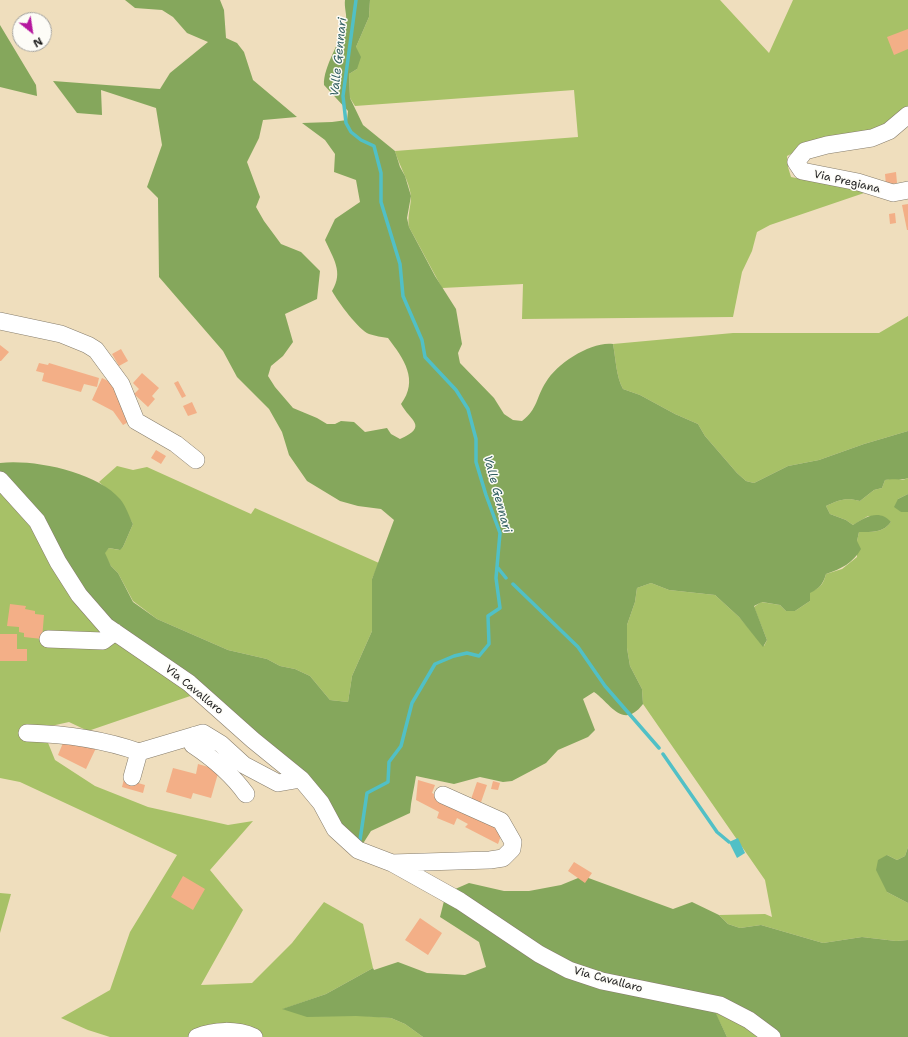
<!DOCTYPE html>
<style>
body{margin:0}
#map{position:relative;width:908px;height:1037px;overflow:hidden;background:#efdebd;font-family:"Shantell Sans",sans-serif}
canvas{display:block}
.north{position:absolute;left:12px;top:12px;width:40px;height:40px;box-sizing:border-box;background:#fdfcf7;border:1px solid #a3a29f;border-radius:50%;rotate:150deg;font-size:11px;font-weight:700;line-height:16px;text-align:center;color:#1c1c1c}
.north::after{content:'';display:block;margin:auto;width:14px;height:18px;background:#b5179e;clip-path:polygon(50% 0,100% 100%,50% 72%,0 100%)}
</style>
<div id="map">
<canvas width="908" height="1037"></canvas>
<div class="north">N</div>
</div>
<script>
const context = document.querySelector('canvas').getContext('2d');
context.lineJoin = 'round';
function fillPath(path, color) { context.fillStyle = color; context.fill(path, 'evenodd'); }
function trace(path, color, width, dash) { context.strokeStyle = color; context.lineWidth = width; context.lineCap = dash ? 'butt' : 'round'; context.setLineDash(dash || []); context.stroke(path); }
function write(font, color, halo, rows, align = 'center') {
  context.font = font + ' "Shantell Sans",sans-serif'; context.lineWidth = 3; context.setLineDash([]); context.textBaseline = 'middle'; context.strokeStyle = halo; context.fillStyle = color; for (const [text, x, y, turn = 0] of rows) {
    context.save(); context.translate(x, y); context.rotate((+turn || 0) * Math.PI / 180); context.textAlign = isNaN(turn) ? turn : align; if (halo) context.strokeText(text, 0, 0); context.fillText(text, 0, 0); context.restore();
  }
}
const green = new Path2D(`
 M 370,0 L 720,0 L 769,53 L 793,0 L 908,0 L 908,110 L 887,126 L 805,147 L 787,156 L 788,167 L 791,177 L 867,192 L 770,225 L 757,232 L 752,251 L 742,272 L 733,317 L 522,319 L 523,284 L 442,288 L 409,227 C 407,216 411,207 411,196 C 409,180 399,166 395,151 L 578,137 L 574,90 L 355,106 L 350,98 L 349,74 L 357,69 L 356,47 L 369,17 Z
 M 908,316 L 908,431 L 864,444 L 819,460 L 788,466 L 754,483 L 746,481 L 737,473 L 705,436 L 698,424 L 675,414 L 640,395 L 623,389 C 616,376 616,360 613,344 L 733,333 L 879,333 Z
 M 117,466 L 133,470 L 147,467 L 251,514 L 255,508 L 379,563 L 372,579 L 372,631 L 352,676 L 348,702 L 330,700 L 310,676 L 295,669 L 280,666 L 267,659 L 228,650 L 157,619 L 133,601 L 118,573 L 111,566 L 104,553 L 109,548 L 119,550 L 123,547 L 133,524 L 120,500 L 99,482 Z
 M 894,478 L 903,480 L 908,478 L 908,494 L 898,499 L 901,512 L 908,512 L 908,847 L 905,856 L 897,860 L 887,855 L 887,892 L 908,903 L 908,940 L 896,941 L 862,937 L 823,943 L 761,925 L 740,928 L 728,924 L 719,915 L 765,914 L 772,917 L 765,880 L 643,704 L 642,689 L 630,666 L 627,648 L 627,625 L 635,602 L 637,588 L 651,583 L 669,590 L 715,595 L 739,617 L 764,646 L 767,640 L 754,607 L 761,602 L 780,605 L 786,611 L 795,611 L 810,601 L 810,592 C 820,588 823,585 826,574 L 842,569 L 857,557 L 857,541 L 859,532 C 872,532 883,533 891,522 L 868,516 L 853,525 L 846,520 L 830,514 L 826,506 C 839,500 846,497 860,501 L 874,490 L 882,488 L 885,480 Z
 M 0,480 L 199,693 L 88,731 L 69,722 L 42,728 L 55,760 L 95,786 L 148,807 L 228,825 L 253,821 L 210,870 L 243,910 L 201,985 L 252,983 L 292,943 L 324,902 L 363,924 L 373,968 L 326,994 L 283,1009 L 391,1018 L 405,1024 L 423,1037 L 110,1037 L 88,1030 L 61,1018 L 110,990 L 130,932 L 177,855 L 20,782 L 0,778 Z
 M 0,893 L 11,894 L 0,933 Z
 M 712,1006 L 772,1037 L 727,1037 Z`);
const forest = new Path2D(`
 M 125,0 L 220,0 L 224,10 L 226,38 L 237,43 L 244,52 L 253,80 L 297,117 L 263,120 L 259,138 L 247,162 L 260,197 L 256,207 L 264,221 L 281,244 L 301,252 L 320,271 L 317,299 L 285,314 L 293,342 L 283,356 L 271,366 L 268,376 L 275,387 L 293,408 L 317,418 L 327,424 L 335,424 L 341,421 L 354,422 L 365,432 L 387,428 L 391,434 L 400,439 C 429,426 410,421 401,404 C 419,380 404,359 388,338 C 382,337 375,336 369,334 C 359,330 338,302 332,291 C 344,272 333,258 325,240 L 335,219 L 360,202 L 356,180 L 334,172 L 335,154 L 325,140 L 302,123 L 332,122 L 347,120 L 348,111 L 324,85 C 323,67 341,41 346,21 C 347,15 344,7 345,0 L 370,0 L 369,17 L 356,47 L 361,57 L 357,69 L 349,74 L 350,98 L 363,125 L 395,151 L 400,167 L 405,176 L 411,196 L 407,218 L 409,227 L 435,276 L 456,309 L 462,344 L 458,353 L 460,363 L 494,398 L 504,414 L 513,420 L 522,421 C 538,409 536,397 546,382 C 557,363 592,341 613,344 C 616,360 616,376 623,389 L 640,395 L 675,414 L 698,424 L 705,436 L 737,473 L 746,481 L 754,483 L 788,466 L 819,460 L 864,444 L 908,431 L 908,478 C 901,481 893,478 885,480 L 882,488 L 874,490 L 860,501 C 846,497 839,500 826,506 L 830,514 L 846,520 L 853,525 C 866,517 879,509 891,522 C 883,533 872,532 859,532 L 857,541 L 861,549 C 853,563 841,569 826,574 C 823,584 820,588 810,593 L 810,601 L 795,611 L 786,611 L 780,605 L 762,602 L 754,606 L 767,640 L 763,647 L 739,617 L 715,595 L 669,590 L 651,583 L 637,588 L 635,602 L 627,625 L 627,648 L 630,666 L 642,689 L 643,704 C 623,730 611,704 594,692 L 583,699 L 595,730 L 588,737 L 558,750 L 546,763 L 512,781 L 503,782 L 480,777 L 454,784 L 416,776 C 414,789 411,800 410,813 L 371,831 L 357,853 L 297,781 L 82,601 L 0,480 L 0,463 C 34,459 97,472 120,499 C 126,506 129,516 133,524 L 123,547 L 120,550 L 109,548 L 105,553 L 111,566 L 118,573 L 133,602 L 157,619 L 228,650 L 267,659 L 280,666 L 295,669 L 310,676 L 330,700 L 348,702 L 352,676 L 372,631 L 372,579 L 394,520 L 381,509 L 358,506 L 340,501 L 307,481 L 289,455 L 282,432 L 269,409 L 237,377 L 223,351 L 159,277 L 158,198 L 147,187 L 162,145 L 156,108 L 101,90 L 102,115 L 77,113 L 53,81 L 160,89 L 170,73 L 208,42 L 187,33 L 173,17 L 162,10 L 135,8 Z
 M 0,25 L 36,85 L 37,96 L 0,87 Z
 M 908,494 L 908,512 L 901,512 L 894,507 L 898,499 Z
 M 908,847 L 908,903 L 887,892 L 876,870 L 878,860 L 887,855 L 897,860 L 905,856 Z
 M 583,876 L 673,909 L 692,902 L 719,915 L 728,924 L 740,928 L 761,925 L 823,943 L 862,937 L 896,941 L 908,940 L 908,1037 L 772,1037 L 713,1007 L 727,1037 L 423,1037 L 405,1024 L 391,1018 L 356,1016 L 307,1017 L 282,1009 L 326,994 L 373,968 L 374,970 L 398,962 L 427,973 L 465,975 L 486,967 L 479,942 L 440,917 L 446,893 L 469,883 L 504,891 L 529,891 L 561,885 Z`);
const water = new Path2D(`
 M 738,838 L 745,853 L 737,858 L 729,842 Z`);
const stream = new Path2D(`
 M 356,0 L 343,96 L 346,123 L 351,132 L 361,140 L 374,146 L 381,173 L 381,202 L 400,264 L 403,296 L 422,340 L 425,357 L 456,390 L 468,409 L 476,439 L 476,462 L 486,495 L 500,533 L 496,578 L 500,608 L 488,616 L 489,644 L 479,656 L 467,653 L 454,656 L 435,664 L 412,703 L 401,746 L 389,762 L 388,782 L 367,793 L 360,840
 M 498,568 L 506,578
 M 513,584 L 578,647 L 605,686 L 659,748
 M 663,754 L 717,832 L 729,842`);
const building = new Path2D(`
 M 908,29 L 908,49 L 894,55 L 887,37 Z
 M 896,172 L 897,183 L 886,185 L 885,174 Z
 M 908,204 L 908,230 L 907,230 L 902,205 Z
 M 895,213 L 896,223 L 890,224 L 889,214 Z
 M 0,345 L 9,352 L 1,361 L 0,361 Z
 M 121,349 L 128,361 L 119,366 L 112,354 Z
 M 39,363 L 48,365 L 49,363 L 99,378 L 97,387 L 84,384 L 81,392 L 42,381 L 44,373 L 36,371 Z
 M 142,373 L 159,388 L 152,396 L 155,399 L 148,407 L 134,394 L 139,389 L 133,383 Z
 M 102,378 L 120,387 L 132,420 L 123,425 L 113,411 L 92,400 Z
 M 178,381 L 186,396 L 182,398 L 174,383 Z
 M 192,402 L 197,413 L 188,416 L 183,406 Z
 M 156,450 L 166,456 L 161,464 L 151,458 Z
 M 10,604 L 26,606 L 25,609 L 35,611 L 35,614 L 44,615 L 42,639 L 24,637 L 24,633 L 19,632 L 19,627 L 7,626 Z
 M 0,634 L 17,634 L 17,649 L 27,649 L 27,661 L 0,661 Z
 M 65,738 L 96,748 L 86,769 L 58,755 Z
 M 198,764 L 219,770 L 211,798 L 193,793 L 191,799 L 166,792 L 173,768 L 196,774 Z
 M 124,779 L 145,785 L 143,793 L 122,787 Z
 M 418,780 L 435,785 L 432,793 L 499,822 L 496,829 L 502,833 L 498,844 L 465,827 L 468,824 L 457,818 L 454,825 L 437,818 L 439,812 L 416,800 Z
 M 493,781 L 500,783 L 498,790 L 491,789 Z
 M 477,782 L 487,785 L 480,805 L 470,802 Z
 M 574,862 L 592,873 L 585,883 L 568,871 Z
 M 183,876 L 205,889 L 193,910 L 171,897 Z
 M 420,918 L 442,933 L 428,955 L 405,940 Z`);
const minor = new Path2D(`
 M 908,115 L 889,131 L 872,138 L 827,145 L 805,151 L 796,162 L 802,171 L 858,182 L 893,193 L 908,190
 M 0,321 L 61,334 L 88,345 L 96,350 L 121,384 L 136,421 L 176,444 L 196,460
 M 0,480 L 37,521 L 58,562 L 79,595 L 106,626 L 189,683 L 253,740 L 301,779 L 321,803 L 335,829 L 358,850 L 392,863 L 460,901 L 539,954 L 569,970 L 602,981 L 720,1005 L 749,1020 L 772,1037
 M 48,639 L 103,641 L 115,632
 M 27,733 C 66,734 102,739 139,752
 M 195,735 L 193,745 C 214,759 231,773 246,794
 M 132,777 L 139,752 L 203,733 L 221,744 L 244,765 L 278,783 L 301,779
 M 392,863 L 490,860 L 503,858 L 512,849 L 513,842 L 501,821 L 443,795
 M 197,1037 C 214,1030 236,1029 254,1037`);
const streetNames = [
 ["Via Pregiana",847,182,13],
 ["Via Cavallaro",194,690,39],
 ["Via Cavallaro",608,980,15]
];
const waterNames = [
 ["Valle Gennari",339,57,-84],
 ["Valle Gennari",497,494,75]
];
fillPath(green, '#a7c167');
fillPath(forest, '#85a75c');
fillPath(water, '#51c0c6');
trace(stream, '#51c0c6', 3.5);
fillPath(building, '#f3af87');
trace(minor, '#867d6c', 18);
trace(minor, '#fff', 17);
write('11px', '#1c1c1c', '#fdfcf7', streetNames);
write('italic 12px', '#315e60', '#fdfcf7', waterNames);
</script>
